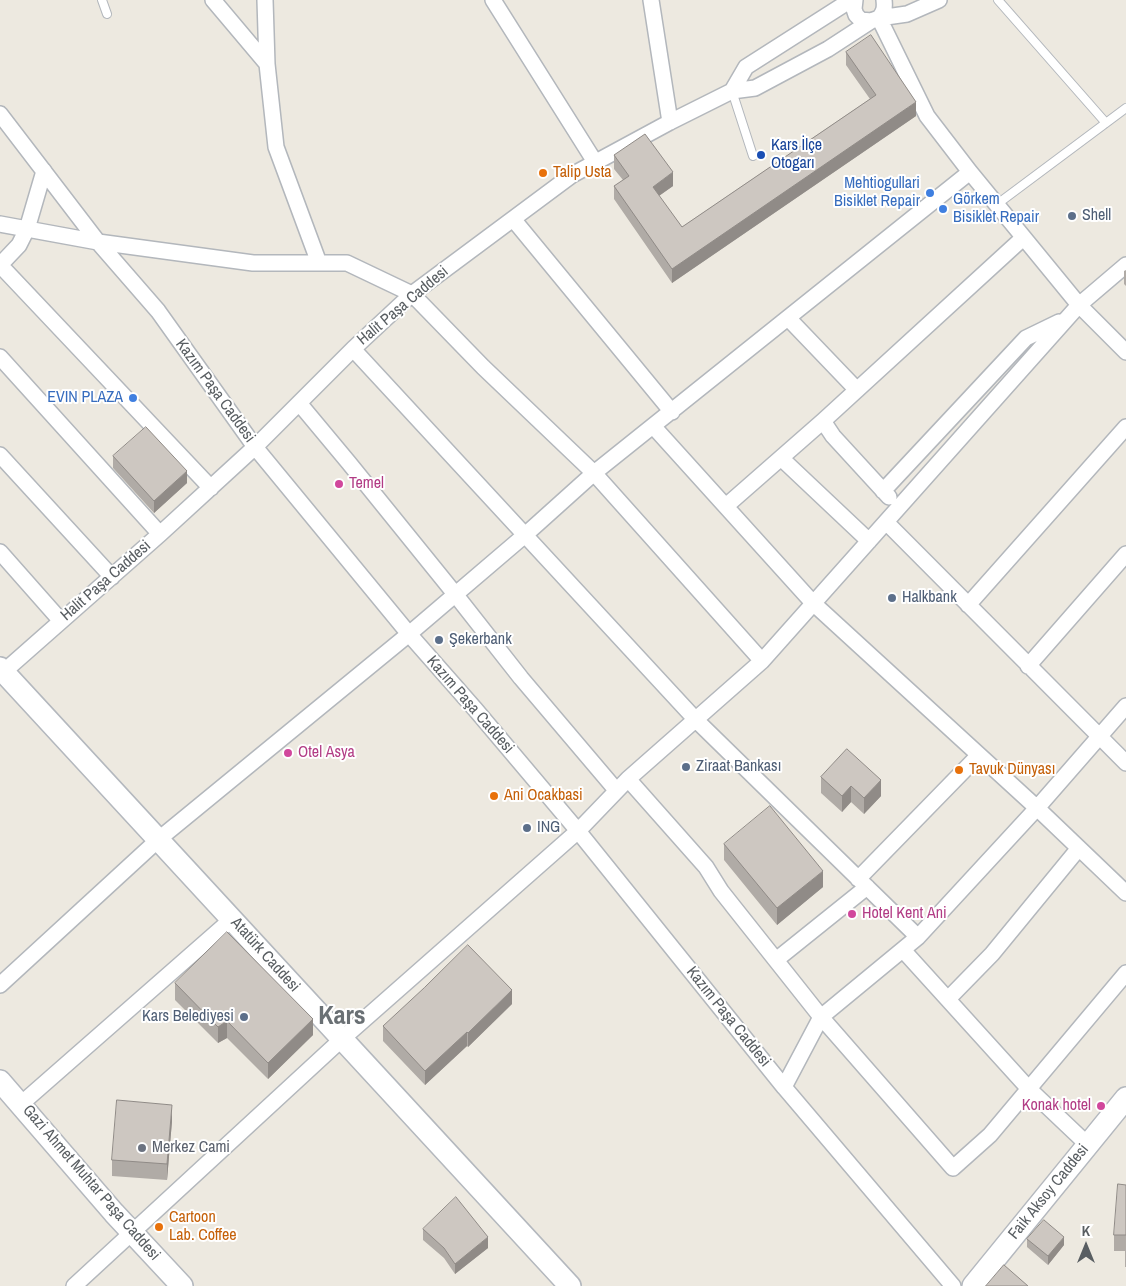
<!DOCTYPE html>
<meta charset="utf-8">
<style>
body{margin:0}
#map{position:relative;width:1126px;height:1286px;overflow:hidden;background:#ede9e0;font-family:"Archivo Narrow",sans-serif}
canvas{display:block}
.north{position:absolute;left:1061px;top:1221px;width:50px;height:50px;-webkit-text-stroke:4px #fff;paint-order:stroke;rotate:0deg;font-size:14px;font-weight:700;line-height:20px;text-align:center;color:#595e62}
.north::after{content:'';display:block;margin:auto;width:18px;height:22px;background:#595e62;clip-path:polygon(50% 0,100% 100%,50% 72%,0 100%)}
</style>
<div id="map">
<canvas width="1126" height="1286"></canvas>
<div class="north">K</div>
</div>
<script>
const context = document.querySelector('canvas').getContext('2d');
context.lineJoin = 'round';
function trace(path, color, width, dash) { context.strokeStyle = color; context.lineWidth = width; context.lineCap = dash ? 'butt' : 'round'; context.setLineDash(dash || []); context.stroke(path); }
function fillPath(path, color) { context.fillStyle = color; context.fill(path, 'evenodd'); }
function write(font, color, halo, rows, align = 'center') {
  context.font = font + ' "Archivo Narrow",sans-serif'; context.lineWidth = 4; context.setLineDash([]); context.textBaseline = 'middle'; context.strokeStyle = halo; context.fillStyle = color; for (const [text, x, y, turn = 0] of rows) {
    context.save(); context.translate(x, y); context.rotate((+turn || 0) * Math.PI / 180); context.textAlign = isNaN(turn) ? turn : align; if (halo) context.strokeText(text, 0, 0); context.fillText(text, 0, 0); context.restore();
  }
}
const lane = new Path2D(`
 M 102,0 L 107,14
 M 998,0 L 1106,123
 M 732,91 L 753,156
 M 996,205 L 1126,108`);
const street = new Path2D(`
 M 213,0 L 267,64
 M 265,0 L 267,64 L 276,147 L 319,263
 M 493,0 L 595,162
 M 651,0 L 670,122
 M 855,0 L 854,9 L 856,15 L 861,20 L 871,21 L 879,18 L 907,14 L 939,0
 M 879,18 L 927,116 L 970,172 L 1079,305 L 1126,352
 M 879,18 C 884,12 885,8 884,0
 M 732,91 L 755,88 L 828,49 L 871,21
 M 0,114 L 98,242 L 158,311 L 255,447 L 409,634 L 475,709 L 578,831 L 784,1087 L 953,1286
 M 513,219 L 672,412
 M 0,224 L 98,242 L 253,263 L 347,263 L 412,294 L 483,367 L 594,473 L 762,661
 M 0,265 L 211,488
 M 0,265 L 19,245 L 27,229 L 44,171
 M 788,318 L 857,390
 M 353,349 L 696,720 L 918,937
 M 0,357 L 160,534
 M 299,403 L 349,463 L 455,594 L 521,678 L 616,790
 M 823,421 L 833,436 L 889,497
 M 653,426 L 813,603 L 1037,808 L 1126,893
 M 0,455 L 112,577
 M 781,458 L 869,541
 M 883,491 L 1026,338 L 1059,322
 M 726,506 L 823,421 L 1023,238
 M 886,522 L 1126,763
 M 0,552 L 61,621
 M 968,605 L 1126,427
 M 1028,666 L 1126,554
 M 0,675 L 160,534 L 255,447 L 353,349 L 412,294 L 572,175 L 670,122 L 732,91 L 746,67 L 851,0
 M 628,779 L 706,867 L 721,891 L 821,1017 L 953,1168 L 990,1135 L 1126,973
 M 858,879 L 979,755
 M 903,950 L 1029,1089 L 1088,1145
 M 776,960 L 867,887
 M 0,985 L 159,839 L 409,634 L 525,535 L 594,473 L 970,172
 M 948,999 L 992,954 L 1079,848
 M 784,1087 L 821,1017 L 918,937 L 1037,808 L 1126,706
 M 21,1104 L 232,919
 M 74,1286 L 342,1039 L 578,831 L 628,779 L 762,661 L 1079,305 L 1126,265`);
const secondary = new Path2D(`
 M 0,668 L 570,1286
 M 0,1081 L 114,1213 L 182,1286
 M 973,1286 L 1126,1098`);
const wall = new Path2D(`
 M 846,52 L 916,116 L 672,283 L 614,199 L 614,186 L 623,180 L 614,169 L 614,155 L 673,186 L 659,196 L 682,227 L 870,99 L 846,65 Z
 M 1126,270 L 1126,286 L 1124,284 L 1124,271 Z
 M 113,456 L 187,483 L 154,513 L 113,468 Z
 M 847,749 L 881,796 L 864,814 L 851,802 L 842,812 L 821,793 L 821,777 Z
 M 724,844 L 823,887 L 777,925 L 724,860 Z
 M 175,983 L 313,1035 L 268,1079 L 227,1038 L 218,1043 L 175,1000 Z
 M 512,1004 L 468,1047 L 467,1046 L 425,1085 L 383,1041 L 383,1026 Z
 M 172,1121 L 167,1180 L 112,1176 L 112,1160 Z
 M 1126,1185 L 1126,1267 L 1125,1267 L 1125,1251 L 1114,1251 L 1114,1235 Z
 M 423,1229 L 488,1248 L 455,1274 L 444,1258 L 423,1240 Z
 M 1027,1239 L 1064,1245 L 1048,1265 L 1027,1247 Z`);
const shadedWall = new Path2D(`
 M 916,102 L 916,116 L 672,283 L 672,269 Z
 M 673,172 L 673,186 L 653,200 L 653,187 Z
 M 187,471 L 187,483 L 154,513 L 154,501 Z
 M 881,780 L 881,796 L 864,814 L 864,798 Z
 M 851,786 L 851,802 L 842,812 L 842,796 Z
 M 823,871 L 823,887 L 777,925 L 777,908 Z
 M 512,990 L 512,1004 L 468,1047 L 468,1033 Z
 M 313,1019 L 313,1035 L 268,1079 L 268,1063 Z
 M 227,1021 L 227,1038 L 218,1043 L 218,1027 Z
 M 467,1032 L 467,1046 L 425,1085 L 425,1071 Z
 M 172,1105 L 172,1121 L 167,1180 L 167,1164 Z
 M 488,1237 L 488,1248 L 455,1274 L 455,1264 Z
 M 1064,1237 L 1064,1245 L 1048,1265 L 1048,1256 Z`);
const building = new Path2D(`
 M 871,35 L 916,102 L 672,269 L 614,186 L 629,176 L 614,155 L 645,134 L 673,172 L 653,187 L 682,227 L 876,95 L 846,52 Z
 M 146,427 L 187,471 L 154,501 L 113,456 Z
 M 847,749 L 881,780 L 864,798 L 851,786 L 842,796 L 821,777 Z
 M 770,806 L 823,871 L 777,908 L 724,844 Z
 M 227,932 L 313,1019 L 268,1063 L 227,1021 L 218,1027 L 175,983 Z
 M 468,945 L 512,990 L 468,1033 L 467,1032 L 425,1071 L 383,1026 L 424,988 Z
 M 117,1100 L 172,1105 L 167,1164 L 112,1160 Z
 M 1118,1184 L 1126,1185 L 1126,1235 L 1114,1235 Z
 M 456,1197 L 488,1237 L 455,1264 L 444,1248 L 423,1229 Z
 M 1044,1220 L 1064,1237 L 1048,1256 L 1027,1239 Z
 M 1004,1265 L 1028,1286 L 986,1286 Z`);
const markers = [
 [761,155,5,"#1a4fb4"],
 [543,173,5,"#e8710a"],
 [930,193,5,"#3f7fe0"],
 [943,209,5,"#3f7fe0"],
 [1072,216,5,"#5c6f8a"],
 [133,398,5,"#3f7fe0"],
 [339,484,5,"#d1479c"],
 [892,598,5,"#5c6f8a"],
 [439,640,5,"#5c6f8a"],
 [288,753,5,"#d1479c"],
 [686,767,5,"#5c6f8a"],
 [959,770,5,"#e8710a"],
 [494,796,5,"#e8710a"],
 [527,828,5,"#5c6f8a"],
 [852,914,5,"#d1479c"],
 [244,1017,5,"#5c6f8a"],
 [1101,1106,5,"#d1479c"],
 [142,1148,5,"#6b7280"],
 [159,1227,5,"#e8710a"]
];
const transitNames = [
 ["Kars İlçe",771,146],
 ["Otogarı",771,164]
];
const foodNames = [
 ["Talip Usta",553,173],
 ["Tavuk Dünyası",969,770],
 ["Ani Ocakbasi",504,796],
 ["Cartoon",169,1218],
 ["Lab. Coffee",169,1236]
];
const shopNames = [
 ["Mehtiogullari",920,184],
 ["Bisiklet Repair",920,202],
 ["Görkem",953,200,"left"],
 ["Bisiklet Repair",953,218,"left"],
 ["EVIN PLAZA",123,398]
];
const serviceNames = [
 ["Shell",1082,216],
 ["Halkbank",902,598],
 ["Şekerbank",449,640],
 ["Ziraat Bankası",696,767],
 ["ING",537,828],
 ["Kars Belediyesi",234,1017,"right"]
];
const streetNames = [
 ["Halit Paşa Caddesi",403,306,-40],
 ["Kazım Paşa Caddesi",215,391,54],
 ["Halit Paşa Caddesi",106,581,-41],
 ["Kazım Paşa Caddesi",470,705,49],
 ["Atatürk Caddesi",265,955,48],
 ["Kazım Paşa Caddesi",728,1017,51],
 ["Gazi Ahmet Muhtar Paşa Caddesi",91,1183,49],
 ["Faik Aksoy Caddesi",1049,1192,-51]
];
const hotelNames = [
 ["Temel",349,484],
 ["Otel Asya",298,753],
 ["Hotel Kent Ani",862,914],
 ["Konak hotel",1091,1106,"right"]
];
const worshipNames = [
 ["Merkez Cami",152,1148]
];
const townNames = [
 ["Kars",342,1017]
];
trace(lane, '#b3b7bc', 10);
trace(street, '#b3b7bc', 18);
trace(secondary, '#b4b8be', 24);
trace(lane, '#fff', 8);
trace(street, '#fff', 15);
trace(secondary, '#fff', 21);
fillPath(wall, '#b0aba6');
fillPath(shadedWall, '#908b87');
fillPath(building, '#cdc7c1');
trace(building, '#908b87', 1);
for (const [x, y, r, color] of markers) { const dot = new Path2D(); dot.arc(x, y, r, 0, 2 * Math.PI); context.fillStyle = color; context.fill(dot); trace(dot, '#fff', 2); }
write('16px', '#164399', '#fff', transitNames, 'left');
write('16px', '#c56008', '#fff', foodNames, 'left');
write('16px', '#366cbe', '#fff', shopNames, 'right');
write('16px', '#4e5e75', '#fff', serviceNames, 'left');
write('16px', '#595e62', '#fff', streetNames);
write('16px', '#b23c85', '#fff', hotelNames, 'left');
write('16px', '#5b616d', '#fff', worshipNames, 'left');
write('bold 26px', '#6a7074', '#fff', townNames);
</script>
